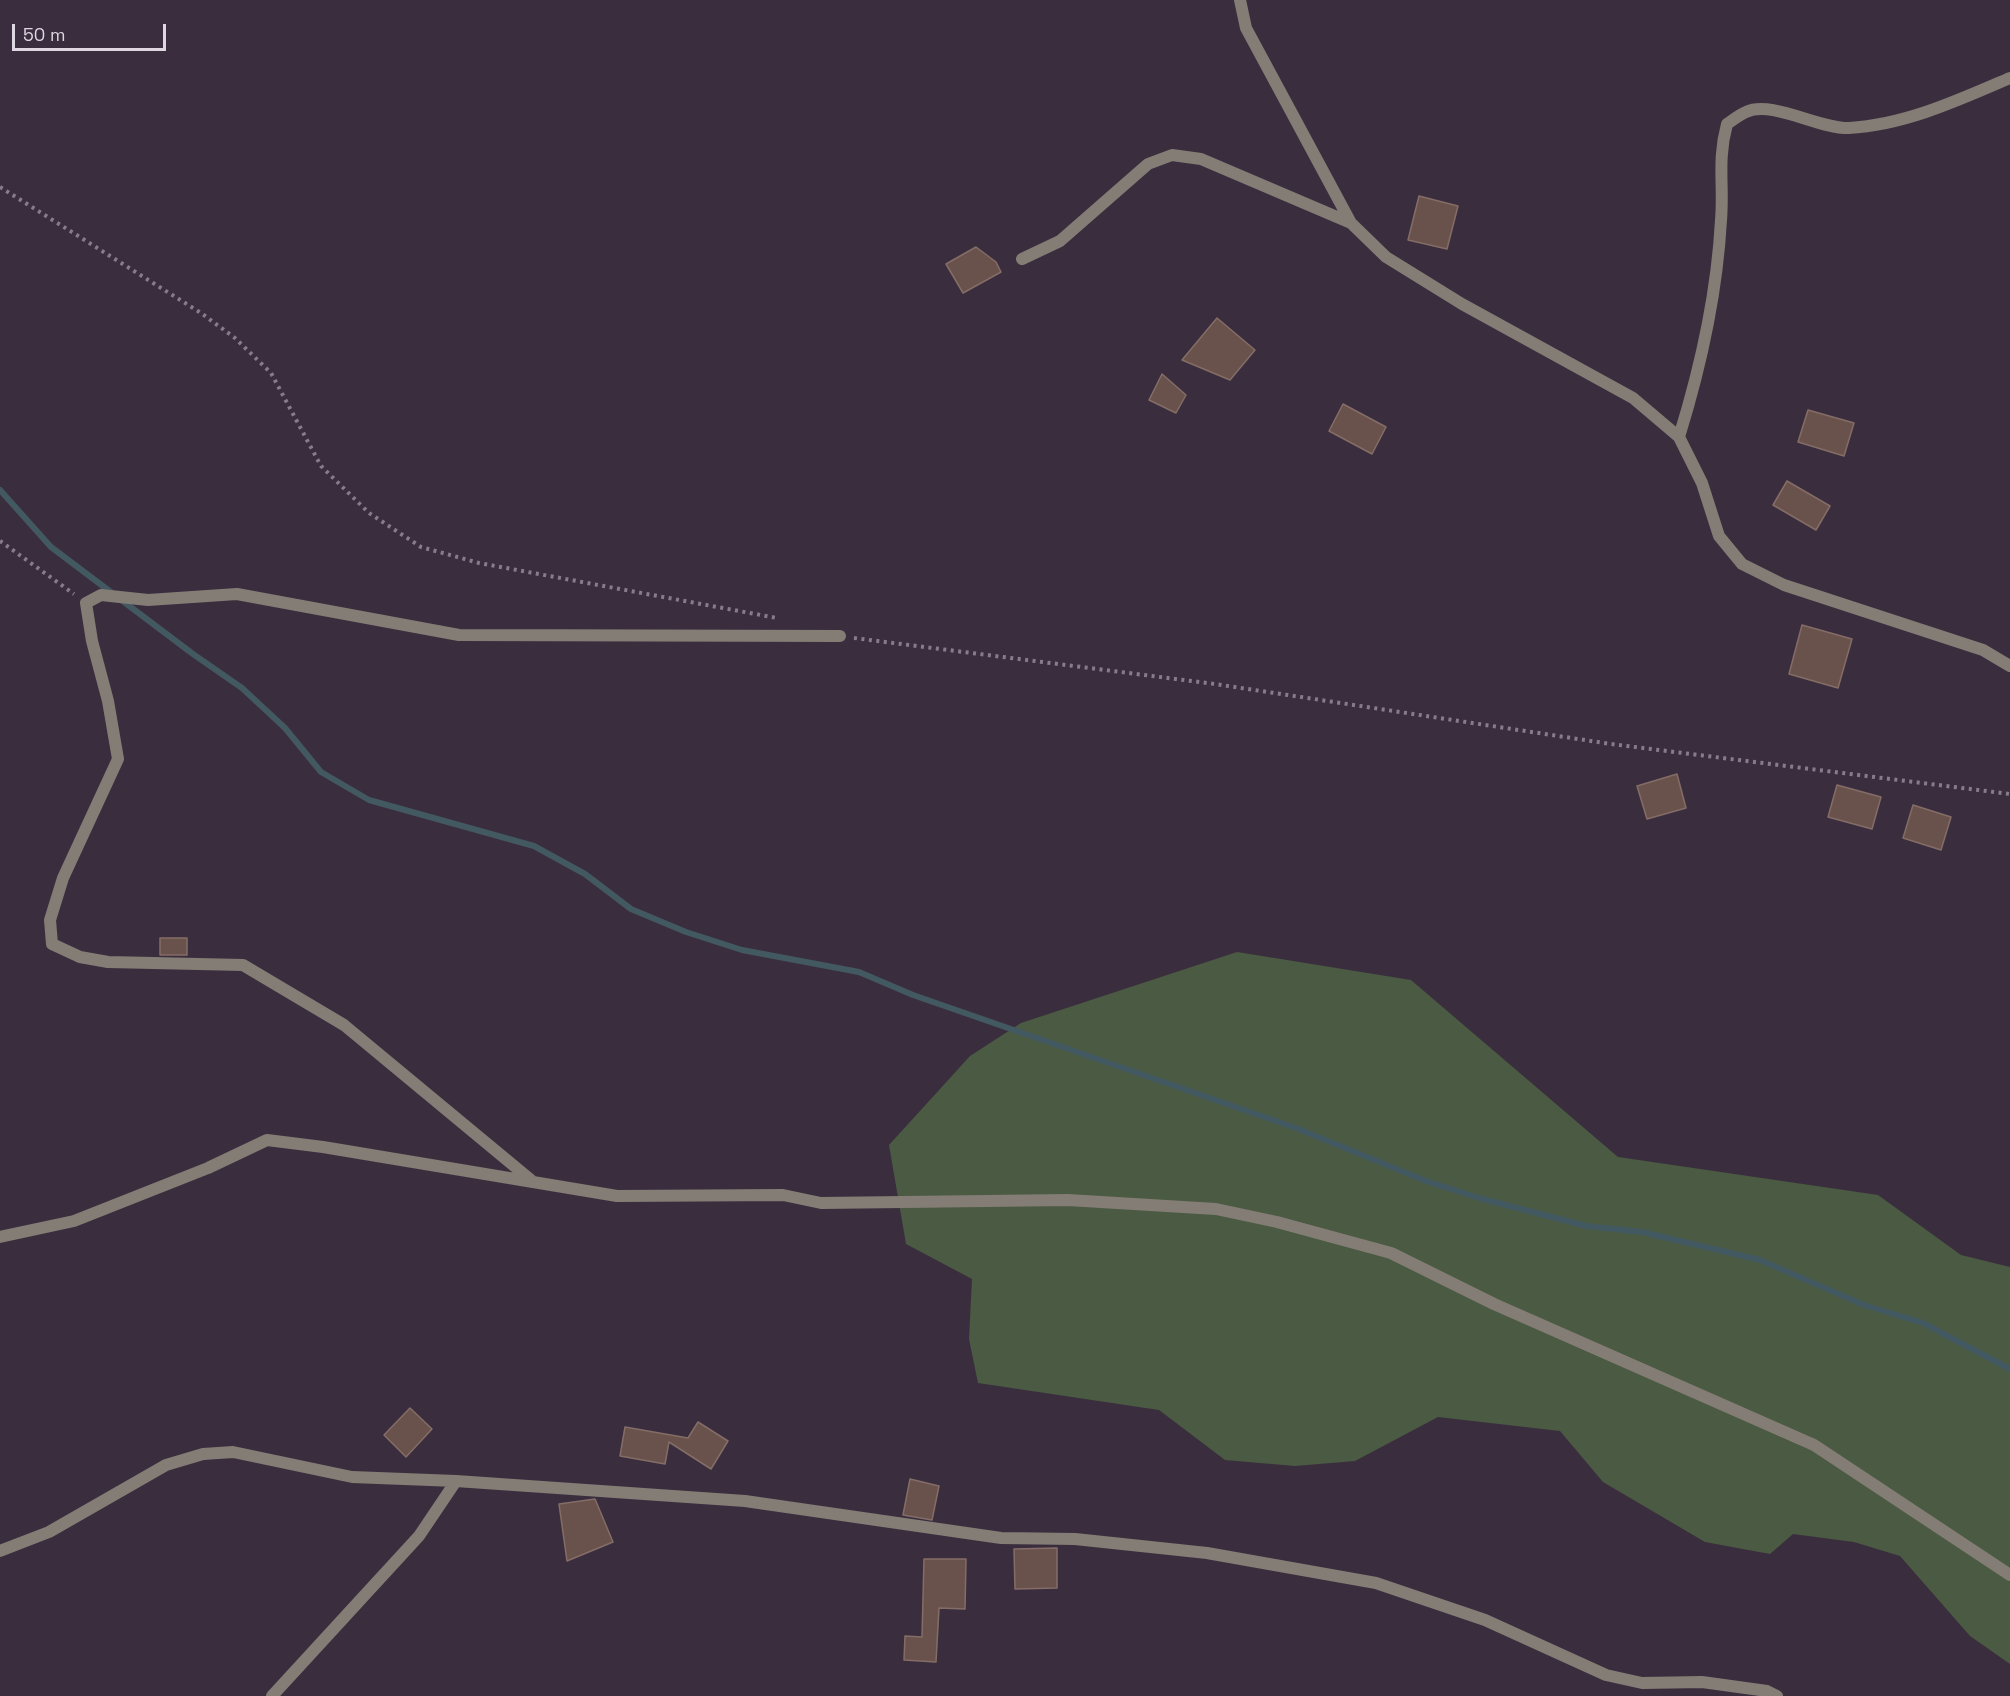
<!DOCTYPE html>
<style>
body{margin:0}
#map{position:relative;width:2010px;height:1696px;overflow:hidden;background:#3a2e3e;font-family:"Space Grotesk",sans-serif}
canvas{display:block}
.scale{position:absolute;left:12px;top:24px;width:154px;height:27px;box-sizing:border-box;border:3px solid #ded6e0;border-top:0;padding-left:8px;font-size:18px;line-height:21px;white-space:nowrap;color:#ded6e0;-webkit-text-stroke:4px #3a2e3e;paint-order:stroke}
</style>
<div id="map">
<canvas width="2010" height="1696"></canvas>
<div class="scale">50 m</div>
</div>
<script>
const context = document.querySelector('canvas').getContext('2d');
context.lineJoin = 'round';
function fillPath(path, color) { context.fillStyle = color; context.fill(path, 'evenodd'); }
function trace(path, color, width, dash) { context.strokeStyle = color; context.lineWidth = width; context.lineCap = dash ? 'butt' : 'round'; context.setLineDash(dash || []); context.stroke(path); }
const green = new Path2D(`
 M 1237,952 L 1411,980 L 1618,1157 L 1878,1195 L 1961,1255 L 2010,1267 L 2010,1664 L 1970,1636 L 1900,1556 L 1854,1542 L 1793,1534 L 1770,1554 L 1705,1542 L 1603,1482 L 1560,1431 L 1438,1417 L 1355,1461 L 1295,1466 L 1225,1460 L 1159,1410 L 978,1383 L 969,1339 L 972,1279 L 906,1244 L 889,1145 L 970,1056 L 1021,1023 Z`);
const stream = new Path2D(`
 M 0,490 L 51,547 L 193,654 L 242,688 L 285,728 L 321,772 L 369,800 L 534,846 L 585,874 L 631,909 L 686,932 L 742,950 L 859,972 L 913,995 L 1296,1128 L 1426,1181 L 1479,1198 L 1586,1226 L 1642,1232 L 1760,1260 L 1864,1305 L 1923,1323 L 2010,1369`);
const building = new Path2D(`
 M 1419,196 L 1458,206 L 1447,249 L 1408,240 Z
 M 976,247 L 996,262 L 1001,272 L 963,293 L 946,264 Z
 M 1217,318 L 1255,350 L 1230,380 L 1182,360 Z
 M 1162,374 L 1186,395 L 1176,413 L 1149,400 Z
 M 1343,404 L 1386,427 L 1372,454 L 1329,431 Z
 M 1808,410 L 1854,423 L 1844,456 L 1798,442 Z
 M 1787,481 L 1830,506 L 1816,530 L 1773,505 Z
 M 1802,625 L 1852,639 L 1838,688 L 1789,674 Z
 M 1677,774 L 1686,808 L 1647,819 L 1637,786 Z
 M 1837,785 L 1881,797 L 1872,829 L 1828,817 Z
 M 1913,805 L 1951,817 L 1941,850 L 1903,838 Z
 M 160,938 L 187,938 L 187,955 L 160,955 Z
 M 410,1408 L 432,1429 L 406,1457 L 384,1435 Z
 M 698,1422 L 728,1441 L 711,1469 L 669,1442 L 665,1464 L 620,1456 L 625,1427 L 688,1438 Z
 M 910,1479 L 939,1486 L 932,1520 L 903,1515 Z
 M 595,1499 L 613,1542 L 567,1561 L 559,1504 Z
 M 1057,1548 L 1057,1588 L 1015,1589 L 1014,1549 Z
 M 924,1559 L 966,1559 L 965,1609 L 939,1608 L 936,1662 L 904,1660 L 905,1636 L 922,1637 Z`);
const path = new Path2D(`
 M 0,187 L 201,313 L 235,338 L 271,373 L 321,466 L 369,513 L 421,547 L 479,563 L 777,618
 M 0,541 L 74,594
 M 854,638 L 1215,684 L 1611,744 L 2010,794`);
const minor = new Path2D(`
 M 1240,0 L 1246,28 L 1351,223 L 1386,257 L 1462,304 L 1633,398 L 1679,437 L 1702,483 L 1719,536 L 1742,564 L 1784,585 L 1983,650 L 2010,666
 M 1022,259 L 1060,241 L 1148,164 L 1172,155 L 1201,159 L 1351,223
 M 1679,437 C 1701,366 1717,295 1721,220 C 1724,185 1717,161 1727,124 C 1733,120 1739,115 1746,112 C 1772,100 1819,129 1849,128 C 1905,125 1959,100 2010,78
 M 531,1180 L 344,1025 L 243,965 L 108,962 L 80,957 L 52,944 L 50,920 L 63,878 L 118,759 L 108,701 L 92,641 L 86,603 L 101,595 L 148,600 L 237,594 L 459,635 L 840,636
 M 0,1237 L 74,1221 L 208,1168 L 267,1140 L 323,1147 L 617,1196 L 783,1195 L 821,1203 L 1068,1200 L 1216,1209 L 1277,1222 L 1391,1253 L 1494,1304 L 1814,1445 L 2010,1575
 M 0,1551 L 49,1532 L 166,1465 L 203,1454 L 233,1452 L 352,1477 L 456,1481 L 745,1501 L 1001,1538 L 1075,1539 L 1207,1553 L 1376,1583 L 1485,1620 L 1606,1675 L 1642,1683 L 1702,1682 L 1767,1691 L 1777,1696
 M 272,1696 L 419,1536 L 456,1481`);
fillPath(green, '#4b5a42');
trace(stream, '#435961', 6);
fillPath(building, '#69524c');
trace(building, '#856d67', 1.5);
trace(path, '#877d8a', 4, [3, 4.5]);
trace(minor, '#847d75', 12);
</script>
